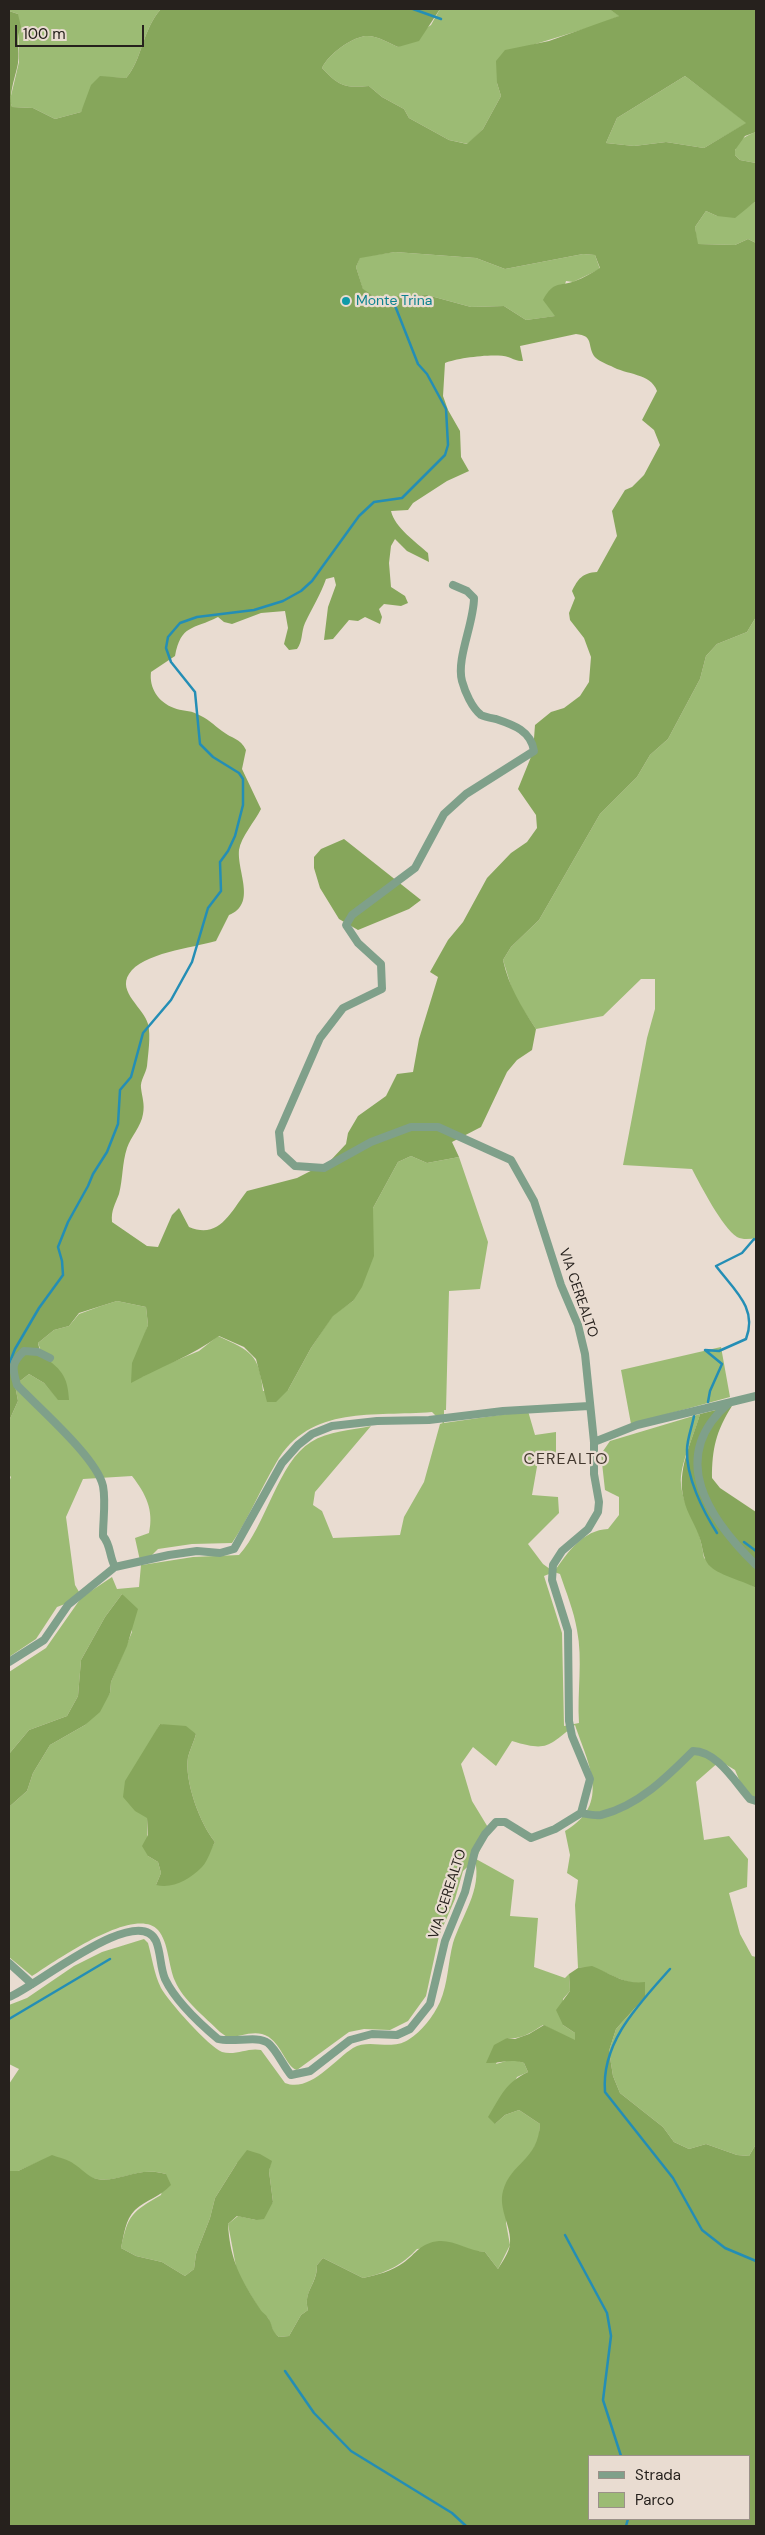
<!DOCTYPE html>
<style>
body{margin:0}
#map{position:relative;width:765px;height:2535px;overflow:hidden;background:#e9dcd1;font-family:"DM Sans",sans-serif}
canvas{display:block}
.frame{position:absolute;inset:0;border:10px solid #26211d;pointer-events:none}
.legend{position:absolute;left:588px;top:2455px;width:162px;height:65px;box-sizing:border-box;background:#e9dcd1;border:1px solid #9b9189;margin:0;padding:6px 9px;list-style:none;font-size:15px;color:#26211d}
.legend li{display:flex;align-items:center;gap:10px;height:25px}
.legend b{width:25px;border:1px solid #9b9189}
.scale{position:absolute;left:15px;top:25px;width:129px;height:22px;box-sizing:border-box;border:2px solid #26211d;border-top:0;padding-left:6px;font-size:15px;line-height:18px;white-space:nowrap;color:#26211d;-webkit-text-stroke:4px #e9dcd1;paint-order:stroke}
</style>
<div id="map">
<canvas width="765" height="2535"></canvas>
<div class="frame"></div>
<ul class="legend">
<li><b style="height:6px;background:#7fa08a"></b>Strada</li>
<li><b style="height:14px;background:#9cbb74"></b>Parco</li>
</ul>
<div class="scale">100 m</div>
</div>
<script>
const context = document.querySelector('canvas').getContext('2d');
context.lineJoin = 'round';
function fillPath(path, color) { context.fillStyle = color; context.fill(path, 'evenodd'); }
function trace(path, color, width, dash) { context.strokeStyle = color; context.lineWidth = width; context.lineCap = dash ? 'butt' : 'round'; context.setLineDash(dash || []); context.stroke(path); }
function write(font, color, halo, rows, align = 'center') {
  context.font = font + ' "DM Sans",sans-serif'; context.lineWidth = 4.5; context.setLineDash([]); context.textBaseline = 'middle'; context.strokeStyle = halo; context.fillStyle = color; for (const [text, x, y, turn = 0] of rows) {
    context.save(); context.translate(x, y); context.rotate((+turn || 0) * Math.PI / 180); context.textAlign = isNaN(turn) ? turn : align; if (halo) context.strokeText(text, 0, 0); context.fillText(text, 0, 0); context.restore();
  }
}
const green = new Path2D(`
 M 9,9 L 161,9 C 142,30 142,61 126,78 L 100,77 L 81,112 L 55,119 L 33,108 L 12,107 L 10,100 L 19,62 L 18,14 L 9,11 Z
 M 440,9 L 609,9 L 620,16 L 594,26 L 529,46 L 497,83 L 501,96 L 483,129 L 468,144 L 449,140 L 409,118 L 404,109 L 382,97 L 369,86 C 344,88 339,86 322,68 C 329,54 349,39 365,36 C 377,35 389,43 398,47 L 431,25 Z
 M 685,76 L 747,123 L 704,148 L 666,142 L 634,146 L 606,143 L 617,118 Z
 M 756,132 L 756,163 L 740,160 L 735,155 C 734,142 745,136 756,132 Z
 M 756,201 L 756,243 L 748,239 L 735,245 L 697,244 L 695,227 L 706,211 L 717,216 L 748,207 Z
 M 395,252 L 476,258 L 505,269 L 583,254 L 595,255 L 600,269 L 573,282 L 566,281 L 556,316 L 526,320 L 504,306 L 471,307 L 427,295 L 375,297 L 363,290 L 356,267 L 360,257 Z
 M 756,617 L 756,1238 C 750,1239 743,1240 737,1237 C 722,1227 701,1186 692,1169 L 623,1165 L 647,1038 L 655,1009 L 655,979 L 641,979 L 603,1016 L 536,1029 L 514,996 L 503,960 L 511,947 L 539,920 L 600,814 L 637,777 L 650,755 L 668,739 L 700,679 L 706,656 L 717,644 L 747,632 Z
 M 411,1156 L 427,1163 L 459,1157 L 488,1242 L 480,1289 L 449,1291 L 446,1410 L 444,1410 L 444,1423 L 528,1411 L 535,1435 L 556,1432 L 556,1456 L 538,1461 L 532,1495 L 558,1497 L 559,1513 L 528,1544 L 543,1564 L 554,1572 C 568,1552 583,1530 608,1529 L 619,1515 L 619,1497 L 605,1490 L 601,1454 L 610,1441 L 700,1414 C 695,1434 679,1465 681,1484 C 682,1498 688,1509 694,1520 C 699,1532 702,1545 704,1558 L 756,1588 L 756,1804 L 749,1803 L 735,1770 L 720,1761 L 696,1782 L 704,1840 L 729,1836 L 748,1859 L 747,1887 L 729,1893 L 740,1934 L 752,1956 L 756,1957 L 756,2144 L 749,2156 L 737,2155 L 706,2144 L 689,2149 L 674,2142 L 663,2127 L 620,2093 L 613,2076 L 609,2051 L 616,2029 L 645,1997 L 644,1983 C 617,1985 606,1965 578,1968 L 575,1905 L 578,1880 L 567,1873 L 570,1855 L 565,1831 C 612,1804 588,1764 575,1725 C 548,1746 548,1752 512,1741 L 496,1766 L 473,1747 L 461,1764 L 472,1801 L 489,1829 L 476,1859 L 514,1880 L 510,1916 L 538,1918 L 534,1967 L 565,1978 L 569,1974 L 570,1991 L 563,1999 L 563,2025 L 575,2033 L 575,2041 L 543,2025 C 532,2032 521,2040 507,2038 L 496,2064 L 513,2059 L 524,2063 L 528,2072 L 517,2077 L 495,2124 L 505,2115 L 519,2110 L 540,2124 L 539,2139 L 530,2155 L 512,2174 L 506,2223 L 510,2245 L 498,2269 L 485,2252 L 473,2251 L 457,2245 L 417,2249 C 401,2266 386,2273 363,2278 L 323,2258 L 317,2265 C 317,2285 303,2291 308,2310 L 301,2315 L 289,2336 L 279,2337 L 274,2333 L 268,2318 L 261,2312 L 237,2272 L 228,2224 L 238,2216 L 256,2220 L 273,2202 L 269,2171 L 271,2161 L 237,2163 L 215,2198 L 210,2218 L 196,2254 L 194,2269 L 185,2276 L 162,2262 L 136,2256 L 121,2248 C 128,2214 132,2212 161,2195 L 166,2174 C 137,2166 121,2183 97,2179 C 85,2177 64,2161 52,2156 L 18,2171 L 9,2171 L 9,2084 L 19,2069 L 9,2064 L 9,2005 L 27,1998 L 74,1966 L 102,1952 L 144,1939 L 148,1943 C 152,1957 154,1974 161,1988 C 168,2001 209,2047 222,2052 C 236,2056 248,2047 261,2050 L 285,2083 C 310,2093 334,2060 353,2048 C 369,2038 391,2051 408,2040 C 422,2031 433,2017 440,2002 C 448,1984 448,1962 453,1943 C 462,1915 482,1890 475,1860 L 463,1871 L 455,1899 L 439,1936 L 426,1996 L 408,2021 L 390,2030 L 364,2029 L 349,2032 L 297,2070 C 285,2067 281,2039 262,2034 C 251,2031 239,2037 227,2037 L 220,2032 C 205,2017 183,2000 175,1981 C 168,1965 169,1943 158,1930 C 135,1904 54,1962 32,1976 L 9,1957 L 9,1807 L 27,1791 L 33,1773 L 50,1745 L 85,1725 L 110,1693 L 111,1682 L 132,1632 L 122,1594 L 105,1617 L 81,1660 L 78,1696 L 67,1716 L 29,1730 L 9,1754 L 9,1672 L 46,1648 L 81,1598 L 57,1607 L 36,1639 L 9,1657 L 9,1482 L 11,1477 L 9,1475 L 9,1421 L 18,1401 L 15,1385 L 29,1374 L 44,1383 L 58,1399 L 38,1343 L 54,1330 L 69,1326 L 79,1314 L 101,1306 L 117,1301 L 146,1307 L 148,1325 L 143,1340 L 142,1377 L 158,1368 L 199,1351 L 218,1336 C 251,1351 259,1354 263,1391 L 288,1390 L 311,1348 L 333,1315 L 353,1301 L 372,1229 L 373,1208 L 398,1162 ZM 432,1412 L 443,1423 L 440,1424 L 424,1482 L 404,1517 L 400,1535 L 333,1538 L 322,1511 L 313,1505 L 315,1492 L 371,1426 C 352,1430 328,1431 311,1442 C 278,1462 266,1526 239,1555 L 193,1557 L 142,1565 L 158,1549 L 192,1544 L 232,1543 C 249,1518 260,1490 276,1463 C 310,1404 375,1417 432,1412 ZM 132,1476 C 146,1494 154,1510 149,1533 L 135,1538 L 141,1565 L 139,1587 L 117,1589 L 112,1577 L 82,1597 L 75,1585 L 66,1517 L 83,1479 ZM 554,1572 L 560,1574 C 566,1592 574,1611 577,1630 C 583,1660 577,1692 579,1723 L 564,1726 L 562,1633 L 544,1576 ZM 160,1724 L 196,1734 C 194,1742 190,1749 188,1757 C 184,1780 200,1824 215,1842 L 209,1852 L 156,1885 L 161,1873 L 158,1862 L 148,1856 L 147,1818 L 150,1744 Z
 M 721,1347 L 730,1397 L 631,1424 L 621,1370 Z`);
const forest = new Path2D(`
 M 161,9 L 440,9 L 419,41 L 398,47 C 389,43 377,35 365,36 C 349,39 329,54 322,68 C 339,86 344,88 369,86 L 382,97 L 404,109 L 409,118 L 449,140 L 467,144 L 483,129 L 501,96 L 497,83 L 496,61 L 505,50 L 549,41 L 619,16 L 609,9 L 756,9 L 756,132 L 745,136 L 735,150 L 735,155 L 740,160 L 756,163 L 756,201 L 735,218 L 717,216 L 706,211 L 695,227 L 698,244 L 735,245 L 748,239 L 756,243 L 756,617 L 747,632 L 717,644 L 706,656 L 700,679 L 668,739 L 650,755 L 637,777 L 600,814 L 539,920 L 511,947 L 503,960 C 509,987 521,1006 536,1029 L 532,1050 L 517,1060 L 507,1072 L 481,1127 L 452,1142 L 459,1157 L 427,1163 L 411,1156 L 398,1162 L 373,1208 L 374,1256 L 362,1287 L 353,1301 L 333,1316 L 311,1348 L 288,1390 L 276,1402 L 267,1402 L 256,1359 L 244,1347 L 219,1336 C 192,1356 160,1367 131,1383 L 132,1363 L 148,1325 L 146,1307 L 117,1301 L 101,1306 L 79,1313 L 69,1326 L 54,1330 L 38,1343 L 41,1355 C 60,1368 68,1375 69,1400 L 58,1400 L 44,1383 L 29,1374 L 15,1385 L 18,1401 L 9,1421 L 9,11 L 18,14 L 21,27 C 15,38 20,50 18,63 C 16,76 8,94 12,107 L 33,108 L 55,119 L 81,112 L 91,85 L 100,76 L 126,78 C 142,61 142,30 161,9 ZM 685,76 L 746,123 L 704,148 L 666,142 L 634,146 L 606,143 L 617,118 ZM 395,252 L 476,258 L 505,269 L 583,254 L 595,255 L 600,268 C 592,273 583,278 575,281 C 559,287 554,280 543,300 L 555,316 L 526,320 L 504,306 L 471,307 L 427,295 L 375,297 L 363,289 L 356,267 L 360,258 ZM 576,334 C 594,336 587,344 594,356 C 597,360 606,364 611,366 C 626,375 651,373 657,391 L 642,420 L 654,430 L 660,445 L 644,475 L 632,487 L 625,490 L 612,511 L 617,536 L 597,572 C 582,573 578,579 572,591 L 575,598 L 569,613 L 570,620 L 584,638 L 591,657 L 589,682 L 580,696 L 564,708 L 551,712 L 535,725 L 533,752 L 518,789 L 536,815 L 537,828 L 527,842 L 511,853 L 487,878 L 463,922 L 448,940 L 430,972 L 438,977 L 419,1039 L 413,1072 L 397,1074 L 386,1096 L 358,1116 L 348,1133 L 346,1144 L 330,1161 L 297,1178 L 247,1191 C 231,1211 220,1240 189,1227 L 179,1208 L 172,1215 L 158,1247 L 147,1246 L 112,1222 C 111,1210 115,1205 119,1194 C 123,1179 122,1163 127,1148 C 131,1136 141,1127 143,1114 C 145,1104 142,1097 141,1088 C 140,1081 146,1073 147,1066 C 148,1054 151,1036 148,1024 C 144,1008 117,992 129,974 C 142,953 192,948 216,941 L 229,915 C 257,904 237,872 239,850 C 241,837 255,821 261,809 L 242,769 L 246,750 C 240,738 232,739 222,731 C 214,725 207,718 197,714 C 190,710 181,711 174,708 C 158,702 149,688 151,672 L 175,656 C 181,624 193,630 218,617 L 224,622 L 232,624 L 261,613 L 285,611 L 288,628 L 284,644 L 289,650 L 297,649 C 303,641 301,632 305,623 C 312,608 321,594 326,579 L 334,577 L 336,585 L 328,607 L 324,640 L 333,639 L 349,620 L 358,621 L 365,617 L 380,624 L 382,617 L 379,609 L 384,604 L 401,606 L 408,603 L 405,596 L 391,587 L 389,563 L 391,546 L 395,539 L 407,551 L 429,562 L 428,553 C 416,542 395,528 391,511 L 408,510 L 413,503 L 447,481 L 469,471 L 461,457 L 460,431 L 448,410 L 443,396 L 445,363 C 457,358 495,353 508,357 C 514,359 516,361 523,361 L 520,346 Z
 M 344,839 L 421,900 L 409,909 L 358,930 L 339,919 L 320,888 L 314,868 L 314,857 L 321,849 Z
 M 732,1406 C 716,1431 712,1449 712,1478 L 720,1488 L 756,1512 L 756,1588 C 744,1581 721,1576 711,1567 C 703,1561 703,1548 700,1539 C 696,1525 687,1514 684,1500 C 676,1470 692,1442 700,1414 Z
 M 122,1594 L 138,1609 L 127,1646 L 111,1682 L 110,1693 L 100,1712 L 85,1725 L 50,1745 L 33,1773 L 27,1791 L 9,1807 L 9,1754 L 29,1730 L 67,1716 L 78,1696 L 81,1660 L 105,1617 Z
 M 160,1724 L 186,1726 L 196,1734 C 194,1742 190,1749 188,1757 C 184,1780 200,1824 215,1842 C 211,1849 208,1861 202,1867 C 189,1880 173,1889 156,1885 L 161,1873 L 158,1862 L 148,1856 L 142,1846 L 148,1835 L 147,1818 L 135,1811 L 123,1797 L 125,1781 Z
 M 592,1966 C 610,1973 624,1985 645,1982 L 645,1997 L 616,2029 L 609,2051 L 613,2076 L 620,2093 L 663,2127 L 674,2142 L 689,2149 L 706,2144 L 737,2155 L 749,2156 L 756,2144 L 756,2526 L 9,2526 L 9,2171 L 18,2171 L 52,2155 C 59,2158 68,2159 74,2164 C 81,2168 88,2177 97,2179 C 120,2183 136,2166 166,2174 L 171,2185 C 160,2197 146,2200 135,2210 C 125,2220 124,2235 121,2248 L 136,2256 L 162,2262 L 185,2276 L 194,2269 L 196,2254 L 210,2218 L 215,2198 L 237,2163 L 247,2150 L 260,2154 L 272,2161 L 269,2171 L 273,2202 L 264,2219 L 256,2220 L 237,2216 L 228,2224 C 230,2261 241,2279 260,2309 C 262,2313 266,2314 268,2318 C 273,2325 271,2331 279,2337 L 289,2336 L 301,2315 L 308,2310 C 303,2290 317,2286 317,2265 L 323,2258 L 363,2278 C 377,2275 392,2271 403,2263 C 417,2253 420,2243 439,2241 C 454,2240 470,2251 485,2252 L 498,2269 C 502,2262 509,2253 510,2244 C 512,2227 498,2209 503,2191 C 511,2162 538,2161 540,2124 L 519,2110 L 505,2115 L 495,2124 L 488,2117 C 501,2096 505,2083 528,2072 L 524,2063 C 510,2058 499,2064 486,2063 L 494,2045 L 507,2038 L 515,2039 L 529,2034 L 544,2025 L 575,2040 L 575,2033 L 563,2025 L 556,2010 L 570,1991 L 569,1974 L 578,1968 ZM 589,2456 L 749,2456 L 749,2519 L 589,2519 Z`);
const stream = new Path2D(`
 M 413,9 L 441,19
 M 9,1364 L 15,1349 L 39,1308 L 63,1275 L 62,1261 L 58,1247 L 68,1222 L 88,1186 L 93,1174 L 107,1152 L 118,1124 L 120,1090 L 131,1077 L 143,1033 L 171,1000 L 192,962 L 208,908 L 221,891 L 220,862 L 228,851 L 235,836 L 243,805 L 243,779 L 239,773 L 213,757 L 200,744 L 195,692 L 171,662 L 166,648 L 168,637 L 180,623 L 197,617 L 254,610 L 283,601 L 301,591 L 312,581 L 359,516 L 374,502 L 402,498 L 445,455 L 448,445 L 446,409 L 427,374 L 418,364 L 392,298
 M 708,1402 L 710,1391 L 722,1364 L 705,1350 L 719,1351 L 746,1339 C 758,1308 734,1290 716,1266 L 742,1253 L 754,1239 L 756,1240
 M 694,1416 C 692,1427 687,1439 687,1450 C 686,1477 703,1511 717,1533
 M 744,1542 L 756,1551
 M 670,1969 C 639,2004 601,2042 605,2092 L 673,2178 L 702,2230 L 725,2248 L 756,2261
 M 9,2019 L 110,1959
 M 565,2235 L 607,2313 L 611,2336 L 603,2400 L 621,2456
 M 285,2371 L 314,2413 L 351,2451 L 452,2513 L 466,2526
 M 626,2526 L 628,2519`);
const street = new Path2D(`
 M 50,1358 L 38,1352 L 24,1351 C 11,1363 12,1368 17,1385 C 38,1407 97,1458 103,1486 C 106,1502 103,1520 103,1536 C 111,1545 109,1556 115,1567
 M 729,1403 C 666,1457 709,1519 756,1565
 M 594,1442 L 637,1425 L 756,1396
 M 9,1662 L 44,1640 L 68,1605 L 115,1567 L 169,1555 L 197,1551 L 220,1553 L 234,1549 L 282,1463 L 298,1445 L 312,1434 L 332,1426 L 377,1421 L 429,1420 L 503,1411 L 589,1406
 M 581,1813 C 587,1814 595,1816 601,1815 C 638,1806 667,1777 693,1751 C 717,1751 735,1782 750,1799 L 756,1801
 M 9,1963 L 32,1984
 M 9,1997 C 33,1989 138,1901 156,1941 C 161,1953 160,1967 165,1979 C 176,2002 199,2023 218,2039 C 233,2043 258,2035 268,2043 C 276,2049 284,2067 291,2075 L 310,2071 L 350,2040 L 372,2034 L 397,2035 L 410,2029 L 430,2004 L 445,1941 L 465,1892 L 475,1851 L 485,1834 L 496,1822 L 505,1822 L 531,1838 L 555,1829 L 581,1813 L 590,1779 L 572,1736 L 569,1721 L 568,1631 L 552,1580 L 553,1565 L 562,1551 L 588,1529 L 598,1512 L 599,1502 L 594,1474 L 594,1442 L 585,1354 L 578,1325 L 561,1285 L 534,1201 L 511,1160 L 438,1127 L 411,1127 L 371,1142 L 324,1168 L 295,1166 L 281,1153 L 279,1132 L 320,1038 L 343,1008 L 382,989 L 381,964 L 358,943 L 346,925 L 352,915 L 415,868 L 444,814 L 466,794 L 534,751 C 531,731 514,725 496,719 C 491,718 485,717 481,715 C 472,708 465,692 462,681 C 456,659 474,623 474,598 L 467,591 L 453,585`);
const markers = [
 [346,301,5,"#0f9aa8"]
];
const cultureNames = [
 ["Monte Trina",356,301]
];
const streetNames = [
 ["VIA CEREALTO",578,1293,71],
 ["VIA CEREALTO",448,1894,-72]
];
const quarterNames = [
 ["CEREALTO",566,1460]
];
fillPath(green, '#9cbb74');
fillPath(forest, '#86a65b');
trace(stream, '#248eb5', 2.5);
trace(street, '#7fa08a', 8);
for (const [x, y, r, color] of markers) { const dot = new Path2D(); dot.arc(x, y, r, 0, 2 * Math.PI); context.fillStyle = color; context.fill(dot); trace(dot, '#e9dcd1', 2); }
write('14px', '#0d838f', '#e9dcd1', cultureNames, 'left');
write('14px', '#26211d', '#e9dcd1', streetNames);
context.letterSpacing = '1px';
write('16px', '#443a30', '#e9dcd1', quarterNames);
context.letterSpacing = '0px';
</script>
